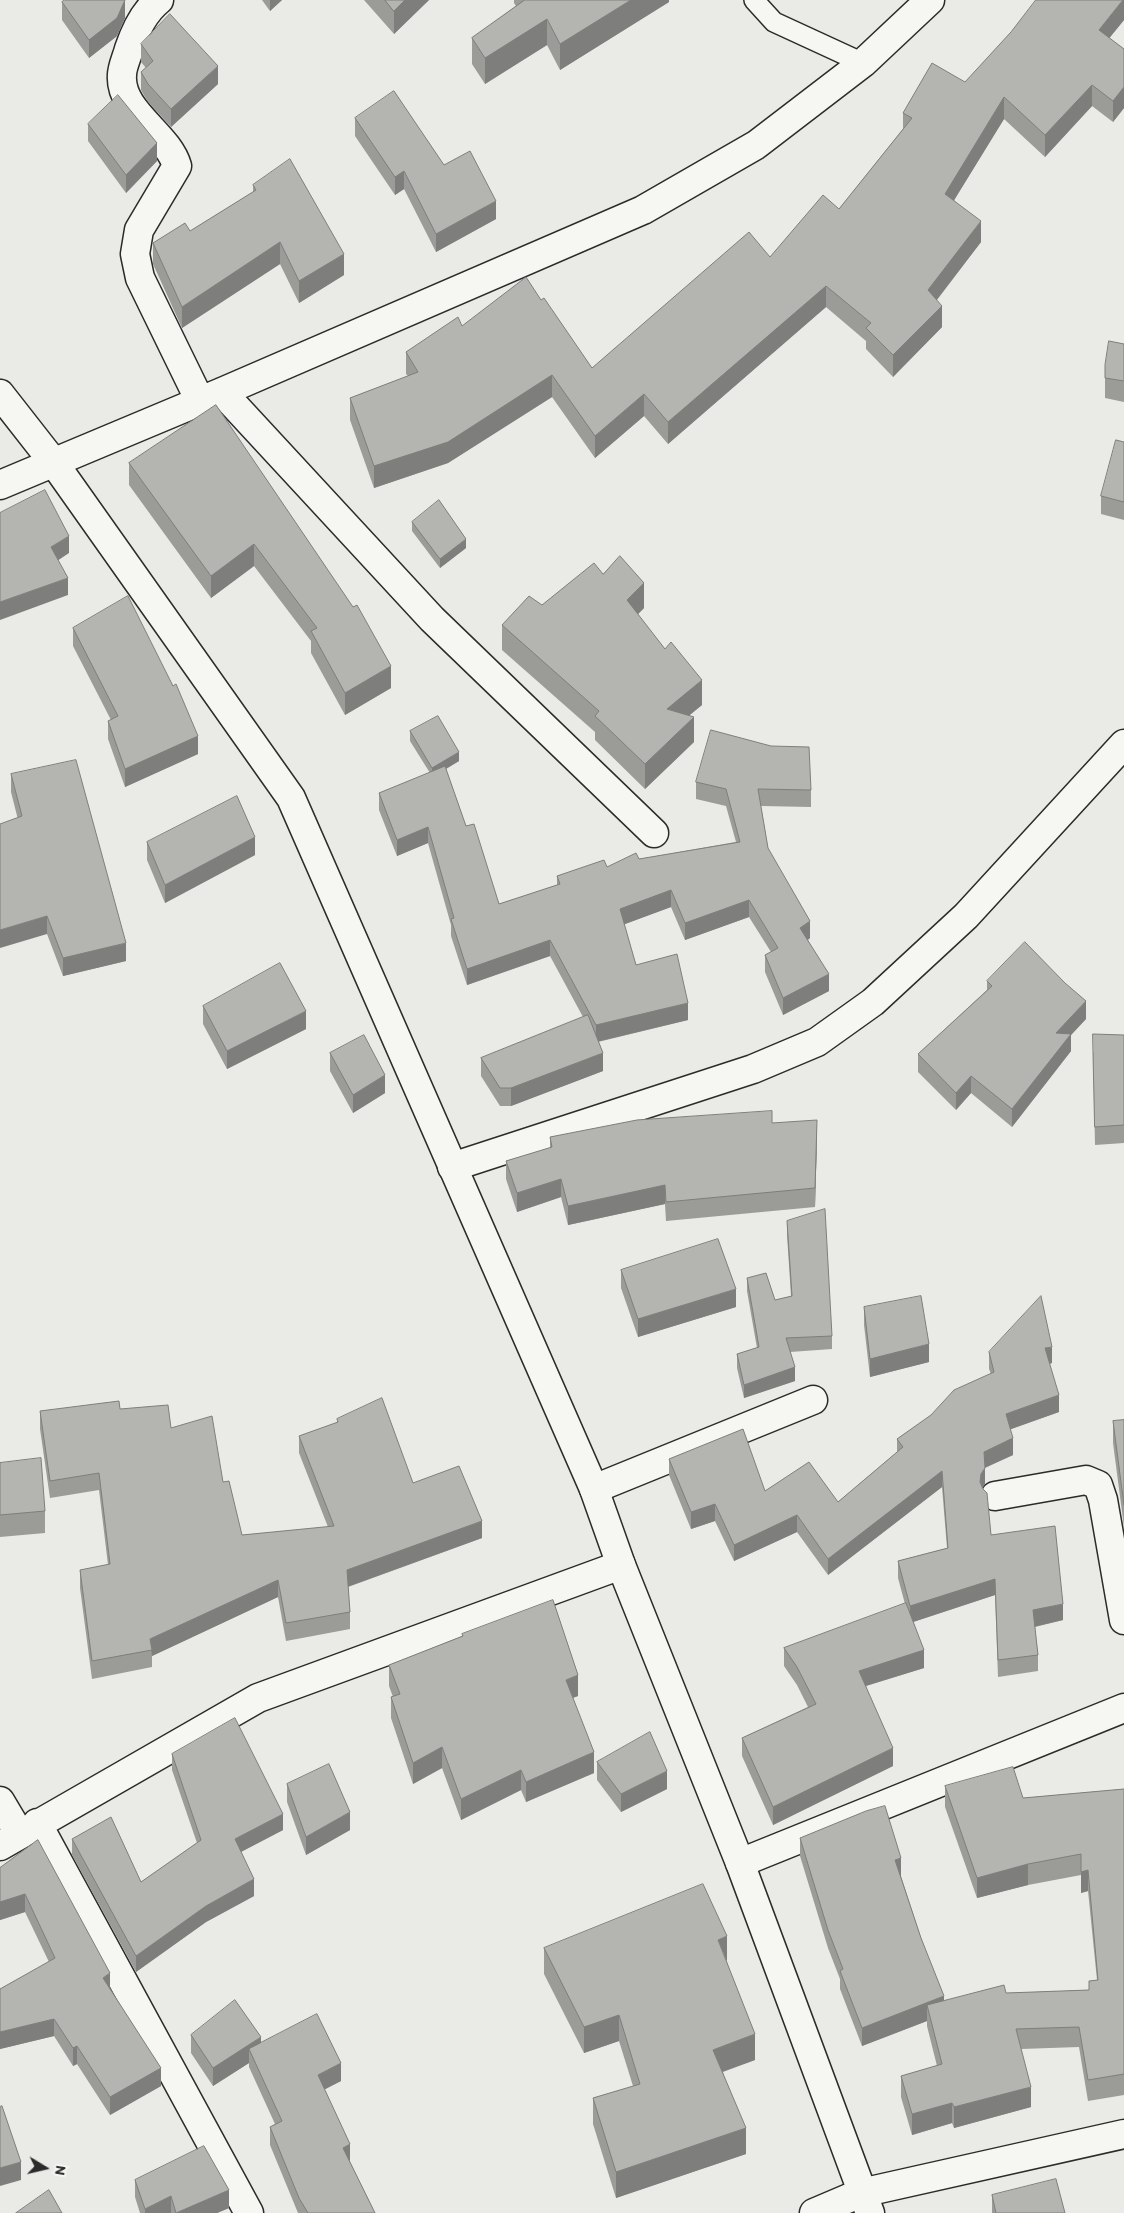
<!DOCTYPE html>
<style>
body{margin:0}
#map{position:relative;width:1124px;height:2213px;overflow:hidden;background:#eaeae6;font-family:Itim,sans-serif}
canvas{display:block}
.north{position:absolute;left:20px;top:2143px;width:50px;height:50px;-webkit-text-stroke:4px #f6f6f2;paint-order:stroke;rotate:99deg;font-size:14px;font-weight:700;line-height:20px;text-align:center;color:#2b2b2b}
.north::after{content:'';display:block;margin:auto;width:18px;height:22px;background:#2b2b2b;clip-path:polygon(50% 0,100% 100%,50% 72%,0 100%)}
</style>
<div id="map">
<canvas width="1124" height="2213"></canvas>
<div class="north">N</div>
</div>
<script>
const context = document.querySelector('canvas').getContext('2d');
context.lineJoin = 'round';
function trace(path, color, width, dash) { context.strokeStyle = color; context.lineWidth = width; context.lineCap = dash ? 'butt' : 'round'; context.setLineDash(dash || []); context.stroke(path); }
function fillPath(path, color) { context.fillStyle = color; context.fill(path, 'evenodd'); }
const service = new Path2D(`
 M 754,0 L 774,22 L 863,63`);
const minor = new Path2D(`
 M 159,0 C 144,12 135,31 129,49 C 127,57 122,67 122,75 C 119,111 168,134 177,166 L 139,230 L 135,254 L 140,278 L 200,401
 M 222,392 L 432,619 L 654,833
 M 0,485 L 222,392 L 643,210 L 756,145 L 863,63 L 930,0
 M 452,1167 L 753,1069 L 817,1042 L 873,1002 L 966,916 L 1124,744
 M 594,1489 L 813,1400
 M 995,1496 L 1086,1480 L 1098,1485 L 1103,1500 L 1124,1620
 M 0,1801 L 19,1833
 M 37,1823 L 249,2213
 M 0,1846 L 258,1698 L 621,1565
 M 740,1863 L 1124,1708
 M 814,2213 L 861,2193 L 1124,2134`);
const tertiary = new Path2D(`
 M 0,394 L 54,463 L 291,798 L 594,1489 L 621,1565 L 740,1863 L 870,2213`);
const wall = new Path2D(`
 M 262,0 L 282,0 L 270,11 Z
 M 364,0 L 429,0 L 394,34 Z
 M 514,0 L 669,0 L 669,2 L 560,70 L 547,45 L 485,84 L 472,64 L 472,38 L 516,6 L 514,3 Z
 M 1124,0 L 1124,20 L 1109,38 L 1124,49 L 1124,108 L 1113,122 L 1092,106 L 1045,157 L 1004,119 L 954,200 L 981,242 L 937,300 L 942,327 L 893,377 L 866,349 L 866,341 L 826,307 L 668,444 L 644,416 L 595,458 L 552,397 L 448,463 L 374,488 L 350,420 L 350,398 L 408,376 L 406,374 L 406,352 L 462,326 L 541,300 L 592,368 L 770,257 L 839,209 L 903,129 L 903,113 L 965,82 Z
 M 62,2 L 125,18 L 117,36 L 89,58 L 62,20 Z
 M 141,44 L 218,84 L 171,127 L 148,102 L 141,90 L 141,72 L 146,68 L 141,62 Z
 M 355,118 L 444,165 L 496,219 L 436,252 L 404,189 L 395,195 L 355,136 Z
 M 88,124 L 157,161 L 126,193 L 88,141 Z
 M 253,185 L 344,275 L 299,303 L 280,264 L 182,328 L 153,264 L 153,243 L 190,231 L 253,192 Z
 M 1124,344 L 1124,402 L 1105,398 L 1105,365 Z
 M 216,405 L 391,688 L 345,715 L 311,653 L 311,641 L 254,566 L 211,598 L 129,485 L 129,463 Z
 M 1124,442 L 1124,520 L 1101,514 L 1101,496 Z
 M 412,522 L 466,548 L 440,568 L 412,531 Z
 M 603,574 L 644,608 L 638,614 L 702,705 L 689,715 L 694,742 L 645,789 L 595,740 L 595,732 L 502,650 L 502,625 Z
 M 73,628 L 173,686 L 198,754 L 125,787 L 108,739 L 108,721 L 111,720 L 73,646 Z
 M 410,731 L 459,761 L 446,769 L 466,826 L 499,904 L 557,885 L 557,876 L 607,867 L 639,859 L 736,842 L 726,806 L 696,799 L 696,782 L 811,790 L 811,807 L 761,806 L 768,848 L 810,938 L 808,940 L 829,991 L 783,1015 L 765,972 L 765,955 L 771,952 L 749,917 L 685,940 L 671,907 L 624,924 L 636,965 L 688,1020 L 598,1042 L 603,1071 L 511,1106 L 500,1106 L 481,1076 L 481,1058 L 583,1017 L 550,956 L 467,985 L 451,936 L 451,925 L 428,843 L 397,856 L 379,810 L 379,793 L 430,773 L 410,741 Z
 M 11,774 L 126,961 L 63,976 L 47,934 L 11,792 Z
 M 147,842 L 255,855 L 165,903 L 147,860 Z
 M 987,981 L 1065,983 L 1086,1019 L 1071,1035 L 1071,1051 L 1012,1127 L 971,1093 L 956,1110 L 918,1072 L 918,1054 L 987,990 Z
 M 203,1006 L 306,1029 L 227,1069 L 203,1024 Z
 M 1124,1035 L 1124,1143 L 1095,1145 L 1093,1052 Z
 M 330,1053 L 385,1093 L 353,1113 L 330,1071 Z
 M 772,1123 L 817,1138 L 815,1207 L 666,1221 L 665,1204 L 568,1225 L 561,1197 L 517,1212 L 506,1179 L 506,1161 L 550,1148 L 550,1137 Z
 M 787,1221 L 832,1336 L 832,1349 L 790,1352 L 795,1381 L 744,1398 L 737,1368 L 737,1354 L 757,1348 L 747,1291 L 747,1278 L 775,1300 L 791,1296 L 787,1235 Z
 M 621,1270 L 736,1307 L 638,1337 L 621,1288 Z
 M 864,1307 L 929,1362 L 870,1377 L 864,1325 Z
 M 989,1352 L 1052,1363 L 1049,1364 L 1059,1412 L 1010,1429 L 1013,1455 L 985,1468 L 985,1484 L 982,1488 L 991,1535 L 1063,1620 L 1035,1627 L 1038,1655 L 1038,1671 L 998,1677 L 995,1595 L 913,1622 L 924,1668 L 866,1686 L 893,1766 L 773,1825 L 742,1756 L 742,1738 L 808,1707 L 797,1685 L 784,1666 L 784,1648 L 905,1604 L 898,1578 L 898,1561 L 947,1548 L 942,1487 L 828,1575 L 797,1532 L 734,1561 L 715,1521 L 691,1529 L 669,1475 L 669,1459 L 765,1491 L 838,1502 L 897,1452 L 897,1439 L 991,1374 L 989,1369 Z
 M 120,1409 L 171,1428 L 223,1482 L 242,1535 L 328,1527 L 299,1453 L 299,1436 L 337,1423 L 337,1419 L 413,1483 L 482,1538 L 348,1587 L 350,1612 L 350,1629 L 286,1641 L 278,1597 L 152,1656 L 152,1667 L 92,1679 L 80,1588 L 80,1570 L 108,1565 L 99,1490 L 50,1498 L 40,1429 L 40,1411 Z
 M 1124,1420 L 1124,1527 L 1113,1443 L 1113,1421 Z
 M 0,1463 L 45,1511 L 45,1533 L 0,1537 Z
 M 462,1634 L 578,1696 L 573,1698 L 594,1773 L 526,1802 L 521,1790 L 461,1820 L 442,1768 L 413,1784 L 391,1718 L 391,1697 L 393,1697 L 389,1686 L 389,1665 L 462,1636 Z
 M 172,1754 L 283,1830 L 241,1852 L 254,1896 L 206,1922 L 136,1972 L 72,1855 L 72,1839 L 141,1882 L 197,1843 L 172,1770 Z
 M 597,1762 L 667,1789 L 621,1812 L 597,1780 Z
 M 287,1784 L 350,1830 L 306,1855 L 287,1802 Z
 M 945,1786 L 1023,1798 L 1124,1789 L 1124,2095 L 1088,2101 L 1079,2047 L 1021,2049 L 1031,2107 L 954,2128 L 952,2123 L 912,2135 L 901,2097 L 901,2076 L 937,2066 L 927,2026 L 927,2021 L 862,2046 L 840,1989 L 840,1979 L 828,1948 L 800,1856 L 800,1838 L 901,1876 L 921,1938 L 944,2001 L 1006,1993 L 1089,1990 L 1089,1981 L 1097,1980 L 1088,1891 L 1081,1893 L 1081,1875 L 1028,1885 L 977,1898 L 945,1807 Z
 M 38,1840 L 110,1988 L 161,2086 L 110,2115 L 77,2064 L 73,2066 L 54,2036 L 0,2049 L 0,1989 L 49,1962 L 25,1912 L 0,1920 L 0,1868 Z
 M 544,1948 L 727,1962 L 755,2060 L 723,2072 L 746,2154 L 616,2198 L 593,2124 L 593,2098 L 633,2086 L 619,2041 L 584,2053 L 544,1974 Z
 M 191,2035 L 261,2043 L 341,2081 L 324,2089 L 350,2162 L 375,2213 L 298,2213 L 270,2145 L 270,2127 L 275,2124 L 249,2067 L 249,2063 L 213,2086 L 191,2053 Z
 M 135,2180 L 229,2208 L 217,2213 L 140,2213 L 135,2197 Z
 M 992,2195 L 1065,2213 L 992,2213 Z`);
const shadedWall = new Path2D(`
 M 125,0 L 125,18 L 117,36 L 89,58 L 89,40 Z
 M 270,0 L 282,0 L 270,11 Z
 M 405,0 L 429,0 L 394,34 L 394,11 Z
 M 631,0 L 669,0 L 669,2 L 560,70 L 560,44 Z
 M 1123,0 L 1124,0 L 1124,20 L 1099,51 L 1099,30 Z
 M 547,19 L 547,45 L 485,84 L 485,58 Z
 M 218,66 L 218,84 L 171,127 L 171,109 Z
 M 1092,85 L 1092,106 L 1045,157 L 1045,135 Z
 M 1124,87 L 1124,108 L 1113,122 L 1113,101 Z
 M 1004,97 L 1004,119 L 945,215 L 945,194 Z
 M 157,143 L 157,161 L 126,193 L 126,175 Z
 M 404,171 L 404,189 L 395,195 L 395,177 Z
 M 496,201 L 496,219 L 436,252 L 436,234 Z
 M 981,221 L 981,242 L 928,311 L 928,290 Z
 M 280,242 L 280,264 L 182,328 L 182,307 Z
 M 344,254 L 344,275 L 299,303 L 299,281 Z
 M 826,286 L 826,307 L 668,444 L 668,422 Z
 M 942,306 L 942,327 L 893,377 L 893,355 Z
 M 552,375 L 552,397 L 448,463 L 374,488 L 374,466 Z
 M 644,394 L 644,416 L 595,458 L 595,436 Z
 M 69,536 L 69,553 L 51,565 L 51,547 Z
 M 466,539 L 466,548 L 440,568 L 440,559 Z
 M 254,544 L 254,566 L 211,598 L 211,576 Z
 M 68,578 L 68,595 L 0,620 L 0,602 Z
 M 644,583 L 644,608 L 627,625 L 627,600 Z
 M 391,666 L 391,688 L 345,715 L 345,693 Z
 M 702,680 L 702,705 L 667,734 L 667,709 Z
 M 694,717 L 694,742 L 645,789 L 645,764 Z
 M 198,736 L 198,754 L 125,787 L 125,769 Z
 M 459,752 L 459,761 L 432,777 L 432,768 Z
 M 428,827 L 428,843 L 397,856 L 397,840 Z
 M 255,837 L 255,855 L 165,903 L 165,885 Z
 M 671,890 L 671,907 L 620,926 L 620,909 Z
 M 749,900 L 749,917 L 685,940 L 685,923 Z
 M 47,916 L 47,934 L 0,948 L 0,930 Z
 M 810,921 L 810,938 L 800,945 L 800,928 Z
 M 550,940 L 550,956 L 467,985 L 467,969 Z
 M 126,943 L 126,961 L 63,976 L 63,958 Z
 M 829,974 L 829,991 L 783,1015 L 783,998 Z
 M 1086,1001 L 1086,1019 L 1071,1035 L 1071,1051 L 1012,1127 L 1012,1109 L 1056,1033 Z
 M 688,1003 L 688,1020 L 596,1042 L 596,1025 Z
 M 306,1011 L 306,1029 L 227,1069 L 227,1051 Z
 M 603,1053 L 603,1071 L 511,1106 L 511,1088 Z
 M 385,1075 L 385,1093 L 353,1113 L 353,1095 Z
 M 971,1076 L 971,1093 L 956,1110 L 956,1093 Z
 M 817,1120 L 817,1138 L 815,1207 L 815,1188 Z
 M 561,1179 L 561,1197 L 517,1212 L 517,1193 Z
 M 665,1185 L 665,1204 L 568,1225 L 568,1206 Z
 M 736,1289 L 736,1307 L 638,1337 L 638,1319 Z
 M 929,1344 L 929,1362 L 870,1377 L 870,1359 Z
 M 1052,1347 L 1052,1363 L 1045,1365 L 1045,1348 Z
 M 795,1367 L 795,1381 L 744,1398 L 744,1385 Z
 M 1059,1395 L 1059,1412 L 1006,1431 L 1006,1414 Z
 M 1013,1438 L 1013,1455 L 984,1468 L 984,1452 Z
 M 985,1468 L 985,1484 L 981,1490 L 980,1482 L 981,1474 Z
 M 942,1471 L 942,1487 L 828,1575 L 828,1559 Z
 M 715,1504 L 715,1521 L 691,1529 L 691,1512 Z
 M 797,1515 L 797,1532 L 734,1561 L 734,1545 Z
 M 482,1521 L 482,1538 L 347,1587 L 347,1570 Z
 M 995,1579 L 995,1595 L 910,1623 L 910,1606 Z
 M 278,1580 L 278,1597 L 152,1656 L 150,1639 Z
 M 1063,1604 L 1063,1620 L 1033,1627 L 1033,1610 Z
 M 924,1650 L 924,1668 L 859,1688 L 859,1671 Z
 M 578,1675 L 578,1696 L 566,1700 L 566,1680 Z
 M 442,1747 L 442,1768 L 413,1784 L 413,1763 Z
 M 893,1748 L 893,1766 L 773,1825 L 773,1807 Z
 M 594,1752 L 594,1773 L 526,1802 L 526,1782 Z
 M 521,1770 L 521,1790 L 461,1820 L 461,1799 Z
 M 667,1771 L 667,1789 L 621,1812 L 621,1794 Z
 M 350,1812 L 350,1830 L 306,1855 L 306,1837 Z
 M 283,1814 L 283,1830 L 235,1855 L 235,1839 Z
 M 901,1858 L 901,1876 L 895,1878 L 895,1860 Z
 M 1028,1864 L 1028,1885 L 977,1898 L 977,1878 Z
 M 1088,1870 L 1088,1891 L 1081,1893 L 1081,1872 Z
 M 254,1879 L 254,1896 L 206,1922 L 136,1972 L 136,1956 L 206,1906 Z
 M 25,1894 L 25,1912 L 0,1920 L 0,1902 Z
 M 727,1936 L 727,1962 L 718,1940 Z
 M 110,1973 L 110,1990 L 103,1978 Z
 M 944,1996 L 944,2014 L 927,2005 L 927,2021 L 862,2046 L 862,2028 Z
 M 619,2015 L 619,2041 L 584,2053 L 584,2027 Z
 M 54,2019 L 54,2036 L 0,2049 L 0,2032 Z
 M 755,2034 L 755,2060 L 713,2075 L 713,2050 Z
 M 261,2037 L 261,2055 L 249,2049 L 249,2063 L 213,2086 L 213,2068 Z
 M 77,2046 L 77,2064 L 73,2066 L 73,2048 Z
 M 341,2063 L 341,2081 L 318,2093 L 318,2075 Z
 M 161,2068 L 161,2086 L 110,2115 L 110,2097 Z
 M 1031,2087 L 1031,2107 L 954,2128 L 954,2107 Z
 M 952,2103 L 952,2123 L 912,2135 L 912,2114 Z
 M 746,2128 L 746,2154 L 616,2198 L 616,2172 Z
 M 350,2144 L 350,2162 L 343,2148 Z
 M 21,2162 L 21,2180 L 0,2186 L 0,2168 Z
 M 229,2190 L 229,2208 L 217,2213 L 176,2213 Z
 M 171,2196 L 171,2213 L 145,2213 L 145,2209 Z`);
const building = new Path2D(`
 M 65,0 L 125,0 L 117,18 L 89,40 L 62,2 Z
 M 385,0 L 405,0 L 394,11 Z
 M 525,0 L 631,0 L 560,44 L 547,19 L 485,58 L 472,38 Z
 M 1036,0 L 1123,0 L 1099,30 L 1124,49 L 1124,87 L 1113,101 L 1092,85 L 1045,135 L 1004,97 L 945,194 L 981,221 L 928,290 L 942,306 L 893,355 L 866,328 L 871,323 L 826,286 L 668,422 L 644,394 L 595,436 L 552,375 L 448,442 L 374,466 L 350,398 L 418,372 L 406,352 L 458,317 L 462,326 L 526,277 L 541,300 L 544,298 L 592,368 L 749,232 L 770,257 L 823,195 L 839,209 L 912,118 L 903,113 L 932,63 L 965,82 L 1011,32 Z
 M 170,14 L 218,66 L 171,109 L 148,84 L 141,72 L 153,61 L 141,44 Z
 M 394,91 L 444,165 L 470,151 L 496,201 L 436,234 L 404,171 L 395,177 L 355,118 Z
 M 118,95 L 157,143 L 126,175 L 88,124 Z
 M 290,159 L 344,254 L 299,281 L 280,242 L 182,307 L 153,243 L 185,223 L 190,231 L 256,190 L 253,185 Z
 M 1109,341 L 1124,344 L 1124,381 L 1105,378 L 1105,365 Z
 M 216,405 L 353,607 L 357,605 L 391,666 L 345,693 L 311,631 L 317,628 L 254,544 L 211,576 L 129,463 Z
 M 1116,440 L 1124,442 L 1124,502 L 1101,496 Z
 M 45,490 L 69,536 L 51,547 L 68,578 L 0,602 L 0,513 Z
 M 439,500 L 466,539 L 440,559 L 412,522 Z
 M 620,556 L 644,583 L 627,600 L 665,649 L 671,642 L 702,680 L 667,709 L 694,717 L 645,764 L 595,716 L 599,711 L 502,625 L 529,596 L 542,605 L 594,563 L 603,574 Z
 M 128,596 L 173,686 L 176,684 L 198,736 L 125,769 L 108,721 L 118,716 L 73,628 Z
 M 438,716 L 459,752 L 432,768 L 410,731 Z
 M 711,730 L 771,746 L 809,747 L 811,790 L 758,789 L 768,848 L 810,921 L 800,928 L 829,974 L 783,998 L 765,955 L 778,948 L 749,900 L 685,923 L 671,890 L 620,909 L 636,965 L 677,954 L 688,1003 L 596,1025 L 550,940 L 467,969 L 451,919 L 454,918 L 428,827 L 397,840 L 379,793 L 445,766 L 466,826 L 474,824 L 499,904 L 560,884 L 557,876 L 604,860 L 607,867 L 636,853 L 639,859 L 740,842 L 726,789 L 696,782 Z
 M 76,760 L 126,943 L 63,958 L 47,916 L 0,930 L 0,824 L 22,816 L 11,774 Z
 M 237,796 L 255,837 L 165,885 L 147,842 Z
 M 1025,942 L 1065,983 L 1086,1001 L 1056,1033 L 1071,1034 L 1012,1109 L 971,1076 L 956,1093 L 918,1054 L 992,986 L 987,981 Z
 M 280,963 L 306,1011 L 227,1051 L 203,1006 Z
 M 588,1015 L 603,1053 L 511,1088 L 500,1088 L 481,1058 Z
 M 1093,1034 L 1124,1035 L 1124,1125 L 1095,1127 Z
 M 364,1035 L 385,1075 L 353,1095 L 330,1053 Z
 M 772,1111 L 772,1123 L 817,1120 L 815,1188 L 666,1202 L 665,1185 L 568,1206 L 561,1179 L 517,1193 L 506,1161 L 552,1147 L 550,1137 L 637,1120 Z
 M 825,1209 L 832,1336 L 786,1338 L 795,1367 L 744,1385 L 737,1354 L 759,1347 L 747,1278 L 766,1273 L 775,1300 L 792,1296 L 787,1221 Z
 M 718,1239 L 736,1289 L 638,1319 L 621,1270 Z
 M 921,1296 L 929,1344 L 870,1359 L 864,1307 Z
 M 1041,1296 L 1052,1347 L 1045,1348 L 1059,1395 L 1006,1414 L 1013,1438 L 984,1452 L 985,1468 L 981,1474 L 980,1482 L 983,1489 L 987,1493 L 991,1535 L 1055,1526 L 1063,1604 L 1033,1610 L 1038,1655 L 998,1660 L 995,1579 L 910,1606 L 898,1561 L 948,1548 L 942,1471 L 828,1559 L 797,1515 L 734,1545 L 715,1504 L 691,1512 L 669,1459 L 743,1429 L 765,1491 L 809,1462 L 838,1502 L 903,1447 L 897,1439 L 931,1415 L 954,1390 L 994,1372 L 989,1352 Z
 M 382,1398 L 413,1483 L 459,1466 L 482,1521 L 347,1570 L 350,1612 L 286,1623 L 278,1580 L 150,1639 L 152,1650 L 92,1661 L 80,1570 L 110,1564 L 99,1473 L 50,1481 L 40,1411 L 119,1401 L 120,1409 L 168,1405 L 171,1428 L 212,1416 L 223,1482 L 229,1481 L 242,1535 L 334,1526 L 299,1436 L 338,1422 L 337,1419 Z
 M 1124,1420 L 1124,1505 L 1113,1421 Z
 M 41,1458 L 45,1511 L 0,1515 L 0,1463 Z
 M 553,1600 L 578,1675 L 566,1680 L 594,1752 L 526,1782 L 521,1770 L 461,1799 L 442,1747 L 413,1763 L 391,1697 L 400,1694 L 389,1665 L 463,1636 L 462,1634 Z
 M 906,1603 L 924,1650 L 859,1671 L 893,1748 L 773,1807 L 742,1738 L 816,1704 L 797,1667 L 784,1648 Z
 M 235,1718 L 283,1814 L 235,1839 L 254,1879 L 206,1906 L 136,1956 L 72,1839 L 111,1817 L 141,1882 L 201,1840 L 172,1754 Z
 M 650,1732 L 667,1771 L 621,1794 L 597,1762 Z
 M 329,1764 L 350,1812 L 306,1837 L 287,1784 Z
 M 1013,1767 L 1023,1798 L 1124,1789 L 1124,2074 L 1088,2080 L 1079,2027 L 1016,2029 L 1031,2087 L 954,2107 L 952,2103 L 912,2114 L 901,2076 L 942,2064 L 927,2005 L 1004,1985 L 1006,1993 L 1089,1990 L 1089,1981 L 1098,1980 L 1088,1870 L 1081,1872 L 1081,1854 L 1028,1864 L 977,1878 L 945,1786 Z
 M 885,1806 L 901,1858 L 895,1860 L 921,1938 L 944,1996 L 862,2028 L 840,1971 L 843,1969 L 828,1930 L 800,1838 L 866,1811 Z
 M 38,1840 L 110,1973 L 103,1978 L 161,2068 L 110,2097 L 77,2046 L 73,2048 L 54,2019 L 0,2032 L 0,1989 L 55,1958 L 25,1894 L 0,1902 L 0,1868 Z
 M 703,1884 L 727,1936 L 718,1940 L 755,2034 L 713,2050 L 746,2128 L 616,2172 L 593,2098 L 640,2084 L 619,2015 L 584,2027 L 544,1948 Z
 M 235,2000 L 261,2037 L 213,2068 L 191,2035 Z
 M 317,2014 L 341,2063 L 318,2075 L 350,2144 L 343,2148 L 375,2213 L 308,2213 L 299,2198 L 270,2127 L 282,2121 L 249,2049 Z
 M 2,2106 L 21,2162 L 0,2168 L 0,2107 Z
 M 204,2146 L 229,2190 L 176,2213 L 171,2196 L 145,2209 L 135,2180 Z
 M 1056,2179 L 1065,2213 L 996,2213 L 992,2195 Z
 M 49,2190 L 62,2213 L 16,2213 Z`);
trace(service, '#2b2b2b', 22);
trace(minor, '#2b2b2b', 31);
trace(tertiary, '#2b2b2b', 31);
trace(service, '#f6f6f2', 19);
trace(minor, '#f6f6f2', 28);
trace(tertiary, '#f6f6f2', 28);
fillPath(wall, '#9b9b98');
fillPath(shadedWall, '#7e7e7c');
fillPath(building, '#b4b4b1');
trace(building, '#7e7e7c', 1);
</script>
